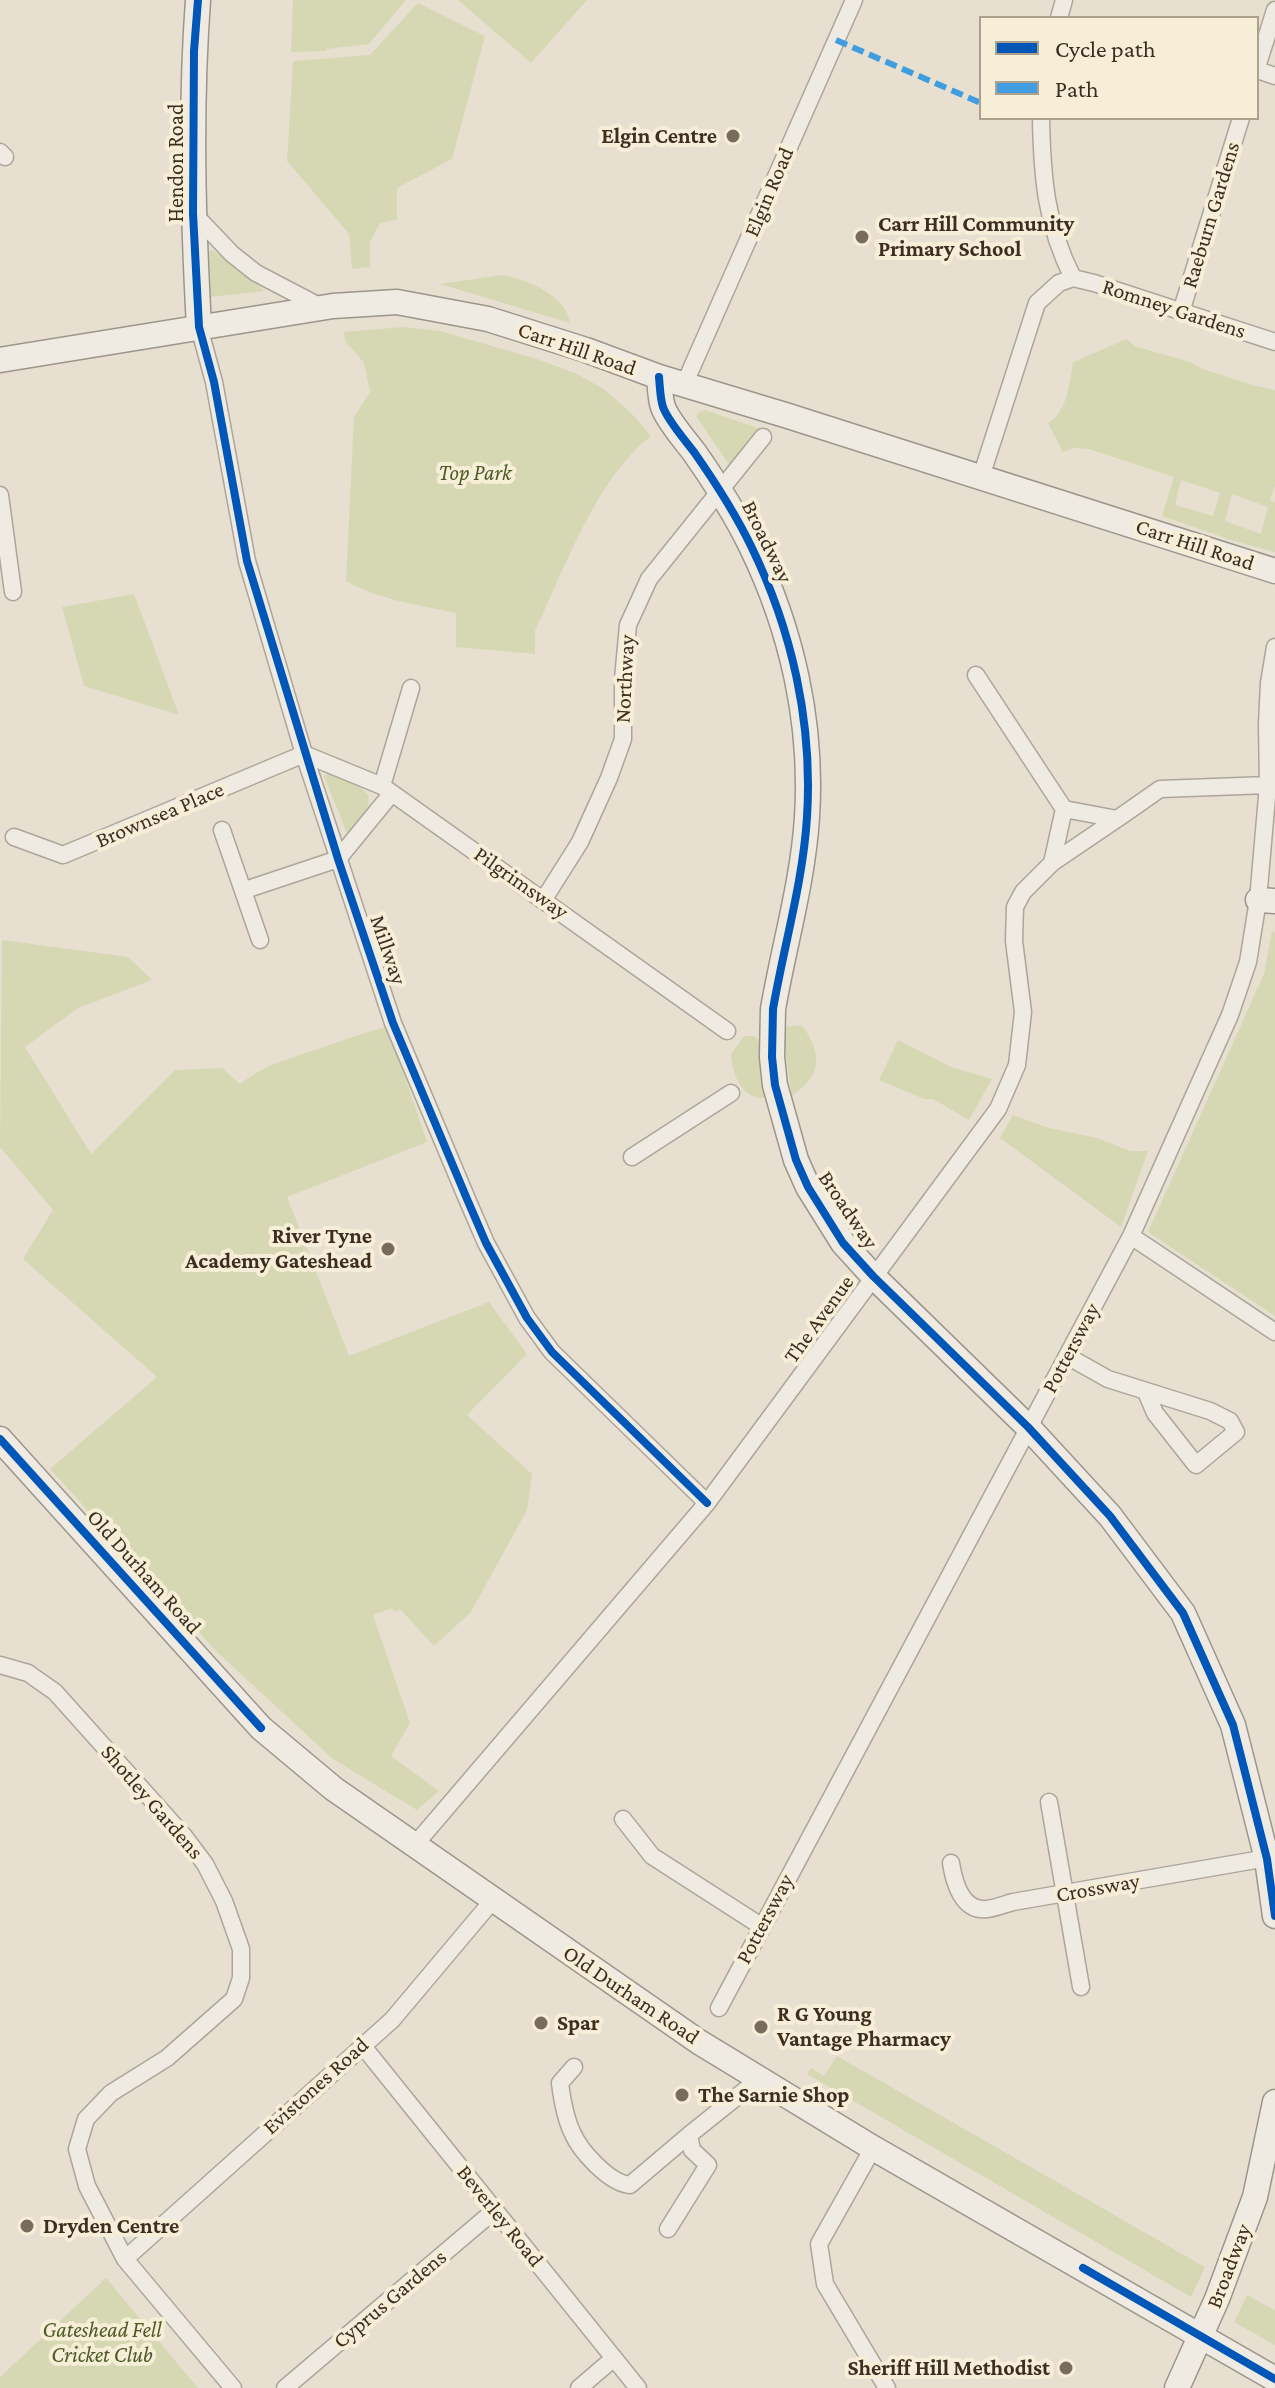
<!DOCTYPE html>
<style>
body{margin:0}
#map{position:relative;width:1275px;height:2388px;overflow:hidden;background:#e7e0d1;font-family:"Crimson Pro",serif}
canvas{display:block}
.legend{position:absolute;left:979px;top:16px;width:280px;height:104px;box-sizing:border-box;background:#f7eed8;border:2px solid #ada18e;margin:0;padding:10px 14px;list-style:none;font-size:24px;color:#3d2e20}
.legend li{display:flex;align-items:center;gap:16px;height:40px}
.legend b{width:40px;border:2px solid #ada18e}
</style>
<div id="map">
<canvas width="1275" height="2388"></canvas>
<ul class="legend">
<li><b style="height:10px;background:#0057b8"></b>Cycle path</li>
<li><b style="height:10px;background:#3f9de0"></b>Path</li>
</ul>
</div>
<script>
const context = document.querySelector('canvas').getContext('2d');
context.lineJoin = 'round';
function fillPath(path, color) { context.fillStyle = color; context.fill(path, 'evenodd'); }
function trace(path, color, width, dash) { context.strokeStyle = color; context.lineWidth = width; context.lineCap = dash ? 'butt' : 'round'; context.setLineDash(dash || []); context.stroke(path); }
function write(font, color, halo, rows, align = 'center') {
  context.font = font + ' "Crimson Pro",serif'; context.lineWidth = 8; context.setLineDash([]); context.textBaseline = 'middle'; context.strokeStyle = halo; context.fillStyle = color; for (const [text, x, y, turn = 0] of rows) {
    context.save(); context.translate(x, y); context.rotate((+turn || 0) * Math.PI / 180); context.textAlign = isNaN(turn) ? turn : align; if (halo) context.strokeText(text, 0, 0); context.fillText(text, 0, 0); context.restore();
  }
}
const green = new Path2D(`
 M 293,0 L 406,0 L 369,44 L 327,49 L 326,51 L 291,52 Z
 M 458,0 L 587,0 L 531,63 Z
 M 418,3 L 485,36 L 452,159 L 397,188 L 397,220 L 380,223 L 370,242 L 370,267 L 352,269 L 349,234 L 287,161 L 293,61 L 370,55 Z
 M 213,250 L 265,291 L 209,297 L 207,252 Z
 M 502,275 C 527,279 566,295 570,323 L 440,284 Z
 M 403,327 L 440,331 L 537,359 L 575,373 L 604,389 L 635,417 L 651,436 C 596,479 565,568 535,631 L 535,654 L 456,647 L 456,613 C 418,605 380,600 346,581 L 354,417 L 370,392 L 364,363 L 345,341 L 344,332 Z
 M 1127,339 L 1134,346 L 1190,362 L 1200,368 L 1252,385 L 1275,390 L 1275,485 L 1270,500 L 1275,502 L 1275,552 L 1237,542 L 1162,516 L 1174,477 L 1089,449 L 1074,448 L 1063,452 L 1048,423 C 1067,413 1070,382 1073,362 ZM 1181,480 L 1220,493 L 1213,516 L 1175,505 ZM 1232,494 L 1268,507 L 1261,534 L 1225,521 Z
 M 705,410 L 761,429 L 730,466 L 696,416 L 699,412 Z
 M 134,594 L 179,715 L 84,686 L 62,607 Z
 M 330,773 L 361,788 L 368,795 L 369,808 L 349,838 L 324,776 Z
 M 1272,931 L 1275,933 L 1275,1316 L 1148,1232 L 1264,974 Z
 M 2,940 L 128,957 L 152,980 L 78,1008 L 25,1047 L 91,1154 L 175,1070 L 222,1068 L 240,1084 C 265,1064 297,1056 327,1046 C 347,1039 367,1031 388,1027 L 427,1142 L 287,1197 L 349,1356 L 489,1302 L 527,1354 L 467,1415 L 532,1474 L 527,1510 L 471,1612 L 434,1646 L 401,1610 L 394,1612 L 392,1608 L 373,1615 L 410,1723 L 391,1756 L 439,1791 L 417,1810 L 333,1759 L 217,1652 L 50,1469 L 157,1377 L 23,1259 L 53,1210 L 0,1147 Z
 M 802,1025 C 822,1054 823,1074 792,1096 L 784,1042 L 785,1027 Z
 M 744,1036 L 755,1036 L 760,1043 L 766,1098 C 741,1099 733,1076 731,1054 Z
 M 898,1040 L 951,1067 L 992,1079 L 969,1120 L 933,1099 L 924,1099 L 879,1080 Z
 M 1013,1115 L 1049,1128 L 1097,1138 L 1130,1151 L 1148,1151 L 1121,1227 L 1000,1138 Z
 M 837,2056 L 1205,2267 L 1191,2297 L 807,2074 L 811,2068 L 824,2076 Z
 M 106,2278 L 198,2388 L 0,2388 L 0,2377 Z
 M 1247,2295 L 1275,2310 L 1275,2345 L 1234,2322 Z`);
const street = new Path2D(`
 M 1059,18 L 1064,0
 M 1257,67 L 1275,10
 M 1257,70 L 1275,76
 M 0,152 L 5,157
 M 194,214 L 232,254 L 256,273 L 321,307
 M 1073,278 L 1094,283 L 1275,342
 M 1181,312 L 1241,118
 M 199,327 L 214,382 L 247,561 L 304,754 L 393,1023 L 467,1199 L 486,1243 L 527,1318 L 552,1352 L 707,1503
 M 684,385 L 854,0
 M 981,477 L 1037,303 L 1059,283 L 1073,278 C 1046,225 1042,177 1041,118
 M 0,495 L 13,592
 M 976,675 L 1064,809
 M 382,786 L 411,688
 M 222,830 L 260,940
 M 14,837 L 63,855 L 304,754 L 382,786 L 727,1031
 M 1052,863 L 1117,819
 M 245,890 L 338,859 L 392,793
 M 544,899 L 580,842 L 609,778 L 623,739 L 623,679 L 628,625 L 649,579 L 763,437
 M 632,1157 L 731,1093
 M 1131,1236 L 1275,1332
 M 1067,1356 L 1108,1379 L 1210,1411 L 1230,1421 L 1236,1432 L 1196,1465 L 1155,1413 L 1146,1392
 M 0,1665 L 28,1673 L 55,1692 L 184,1836 L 205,1864 L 224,1901 L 241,1949 L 241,1978 L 234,1999 L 167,2058 L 111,2093 L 86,2119 L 77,2149 L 87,2186 L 125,2259 L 233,2388
 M 1049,1802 L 1081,1987
 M 623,1819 L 652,1856 L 761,1926
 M 413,1847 L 707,1503 L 998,1109 L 1017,1065 L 1023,1012 L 1014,941 L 1015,907 L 1023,892 L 1052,863 L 1064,809 L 1117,819 L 1160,789 L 1268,785
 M 951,1863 C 954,1882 962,1912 987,1909 C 996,1908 1005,1904 1013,1902 L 1273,1857
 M 719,2008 L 1131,1236 L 1230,1015 L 1248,962 L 1258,900 L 1268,785 L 1267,724 L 1269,683 L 1275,647
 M 362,2045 L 638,2388
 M 574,2067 L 560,2083 C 562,2099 565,2117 572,2132 C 580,2151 609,2183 630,2185 L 689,2135
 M 873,2148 L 819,2244 L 825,2284 L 887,2388
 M 668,2229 L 708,2165 L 692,2150 L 689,2135 L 759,2079
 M 125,2259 L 392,2020 L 493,1900
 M 285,2388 L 495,2210
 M 579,2388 L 614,2358`);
const secondary = new Path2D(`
 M 198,0 C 190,109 193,218 199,327
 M 0,360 L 333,306 L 397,302 L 488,319 L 586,350 L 659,377 L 785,415 L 1275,571
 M 659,377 C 660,387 660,398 663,407 C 668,421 685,440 694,452 C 715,482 735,513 751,546 C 792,630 813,723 807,817 C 803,882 784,945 773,1009 L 772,1057 L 775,1085 L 796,1160 L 808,1187 L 843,1243 L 873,1276 L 1028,1427 L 1110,1516 L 1183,1613 L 1233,1725 L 1267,1859 L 1275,1916
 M 1258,900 L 1275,901
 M 0,1439 L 261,1728 L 334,1789 L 699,2042 L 873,2148 L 1275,2379
 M 1177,2388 L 1217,2299 L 1255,2197 L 1275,2102`);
const quiet = new Path2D(`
 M 836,40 L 981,103`);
const cycleway = new Path2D(`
 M 198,0 L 194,51 L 193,213 L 199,327 L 214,382 L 247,561 L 338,859 L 393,1023 L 467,1199 L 486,1243 L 527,1318 L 552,1352 L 707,1503
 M 659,377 C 660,387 660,398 663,407 C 668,421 685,440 694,452 C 715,482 735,513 751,546 C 792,630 813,723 807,817 C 803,882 784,945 773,1009 L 772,1057 L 775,1085 L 796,1160 L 808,1187 L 843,1243 L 873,1276 L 1028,1427 L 1110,1516 L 1183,1613 L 1233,1725 L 1267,1859 L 1275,1916
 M 0,1439 L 261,1728
 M 1083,2268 L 1275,2379`);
const markers = [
 [733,136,8,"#786c5e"],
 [862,237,8,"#786c5e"],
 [388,1249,8,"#786c5e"],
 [541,2023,8,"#786c5e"],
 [761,2027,8,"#786c5e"],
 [682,2095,8,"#786c5e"],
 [27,2226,8,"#786c5e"],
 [1066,2368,8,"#786c5e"]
];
const poiNames = [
 ["Elgin Centre",717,136,"right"],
 ["Carr Hill Community",878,224],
 ["Primary School",878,249],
 ["River Tyne",372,1236,"right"],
 ["Academy Gateshead",372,1261,"right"],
 ["R G Young",777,2014],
 ["Vantage Pharmacy",777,2039],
 ["Spar",557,2023],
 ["The Sarnie Shop",698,2095],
 ["Dryden Centre",43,2226],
 ["Sheriff Hill Methodist",1050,2368,"right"]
];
const streetNames = [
 ["Hendon Road",176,163,-90],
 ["Elgin Road",769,192,-67],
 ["Raeburn Gardens",1211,215,-73],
 ["Romney Gardens",1174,309,18],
 ["Carr Hill Road",577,349,19],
 ["Broadway",767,542,64],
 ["Carr Hill Road",1195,545,18],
 ["Northway",625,679,-87],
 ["Brownsea Place",160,815,-23],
 ["Pilgrimsway",521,883,35],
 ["Millway",388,950,71],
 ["Broadway",848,1210,56],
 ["The Avenue",819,1319,-54],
 ["Pottersway",1071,1348,-62],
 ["Old Durham Road",144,1572,48],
 ["Shotley Gardens",152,1802,49],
 ["Crossway",1098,1888,-10],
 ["Pottersway",765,1919,-62],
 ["Old Durham Road",631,1995,34],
 ["Evistones Road",316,2086,-42],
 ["Beverley Road",500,2216,51],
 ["Broadway",1229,2266,-69],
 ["Cyprus Gardens",390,2299,-40]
];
const parkNames = [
 ["Top Park",475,473],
 ["Gateshead Fell",102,2330],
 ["Cricket Club",102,2355]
];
fillPath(green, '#d6d7b3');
trace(street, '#ada599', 19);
trace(secondary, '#9c958a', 27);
trace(street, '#efebe3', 16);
trace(secondary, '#efebe3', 24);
trace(quiet, '#3f9de0', 6, [12, 6]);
trace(cycleway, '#0057b8', 8);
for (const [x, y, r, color] of markers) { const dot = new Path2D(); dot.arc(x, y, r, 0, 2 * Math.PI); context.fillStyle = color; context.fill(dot); trace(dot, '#f7eed8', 3); }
write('bold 22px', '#3d2e20', '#f7eed8', poiNames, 'left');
write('22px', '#3d2e20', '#f7eed8', streetNames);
write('italic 22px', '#4d5a26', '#f7eed8', parkNames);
</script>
